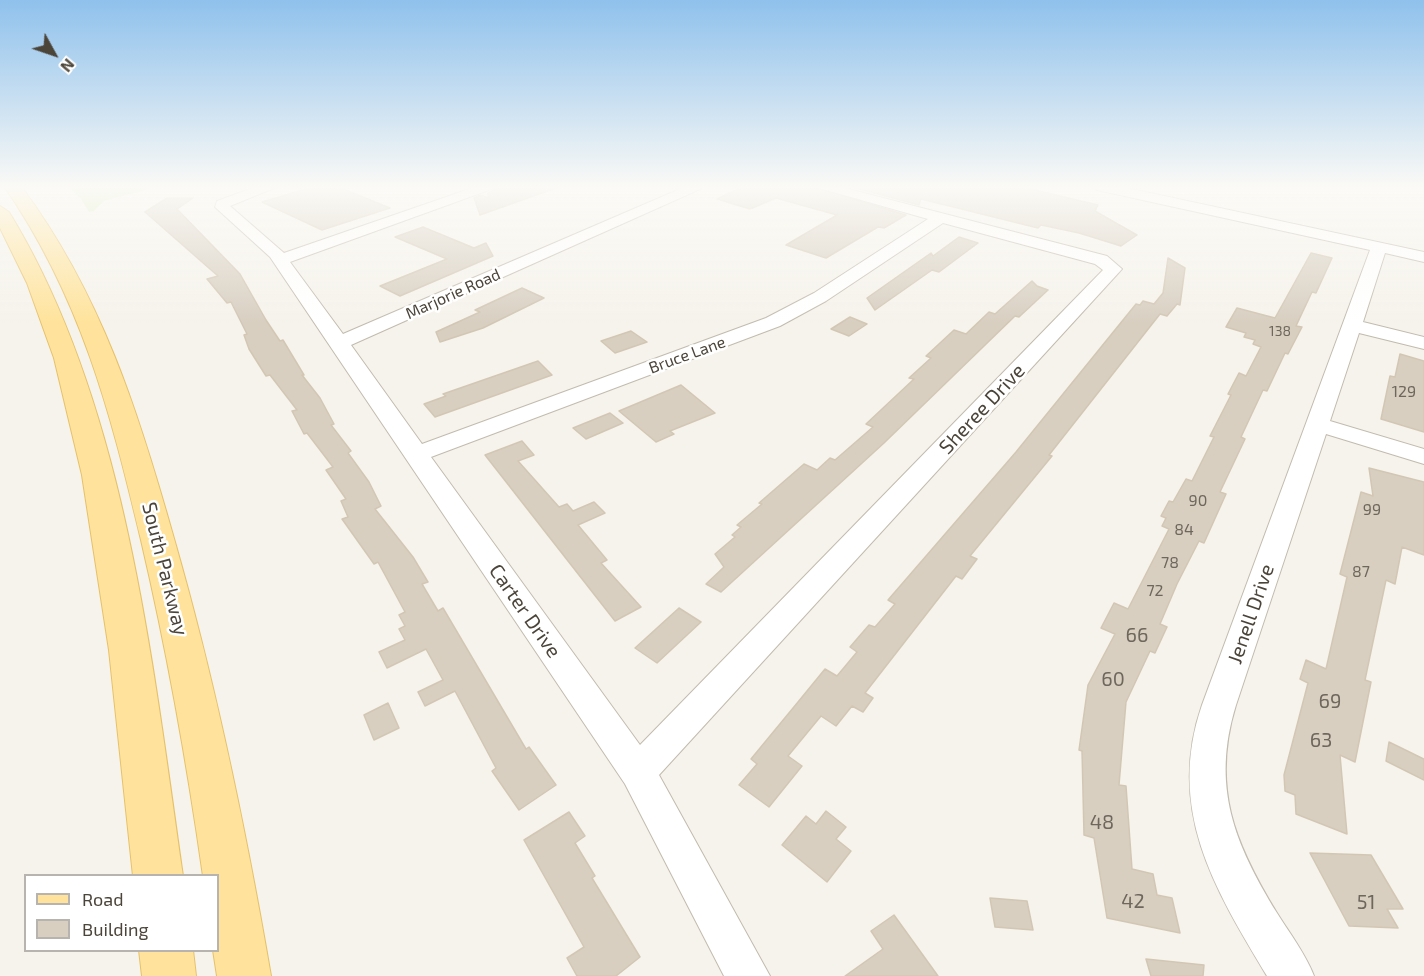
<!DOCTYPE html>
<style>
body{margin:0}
#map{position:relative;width:1424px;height:976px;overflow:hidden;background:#f6f3ec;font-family:"Exo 2",sans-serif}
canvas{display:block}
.legend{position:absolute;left:24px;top:874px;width:195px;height:78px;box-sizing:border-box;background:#fff;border:2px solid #b7b4b0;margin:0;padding:8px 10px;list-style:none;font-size:18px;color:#4b4439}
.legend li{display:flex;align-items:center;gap:12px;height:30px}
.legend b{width:30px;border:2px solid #b7b4b0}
.north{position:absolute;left:24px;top:24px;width:60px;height:60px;-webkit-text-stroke:4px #fff;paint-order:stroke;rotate:130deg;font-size:16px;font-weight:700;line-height:24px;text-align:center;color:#4b4439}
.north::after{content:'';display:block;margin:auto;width:21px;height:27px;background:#4b4439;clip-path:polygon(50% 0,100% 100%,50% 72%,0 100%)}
</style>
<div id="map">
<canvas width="1424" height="976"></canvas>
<ul class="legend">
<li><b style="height:8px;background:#ffe39c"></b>Road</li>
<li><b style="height:16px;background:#d8cfc1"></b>Building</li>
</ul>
<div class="north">N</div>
</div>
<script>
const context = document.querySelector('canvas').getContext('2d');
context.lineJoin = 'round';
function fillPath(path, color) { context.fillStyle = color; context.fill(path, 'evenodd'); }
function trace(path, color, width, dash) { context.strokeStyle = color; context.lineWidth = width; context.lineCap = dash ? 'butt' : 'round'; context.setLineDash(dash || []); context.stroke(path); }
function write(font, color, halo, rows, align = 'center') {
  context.font = font + ' "Exo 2",sans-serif'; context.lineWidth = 5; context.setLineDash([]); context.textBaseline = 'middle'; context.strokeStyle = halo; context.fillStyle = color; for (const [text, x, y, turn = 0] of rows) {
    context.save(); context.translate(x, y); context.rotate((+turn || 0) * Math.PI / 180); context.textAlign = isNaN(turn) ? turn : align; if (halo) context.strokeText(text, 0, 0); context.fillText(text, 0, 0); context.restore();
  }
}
const green = new Path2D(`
 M 68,186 L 160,186 L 104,201 L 94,211 L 89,212 L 81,199 Z`);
const building = new Path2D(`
 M 316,186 L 336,186 L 390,208 L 322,230 L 262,202 Z
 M 502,186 L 555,186 L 556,188 L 480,215 L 474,198 L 481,195 L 488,198 L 488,193 Z
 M 744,186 L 810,186 L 906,215 L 884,228 L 878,227 L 826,258 L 786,245 L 837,215 L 776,198 L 750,209 L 717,199 Z
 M 848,186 L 1018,186 L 1098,205 L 1095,211 L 1137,235 L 1121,246 L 1079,233 L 1041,225 L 1038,228 L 921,199 L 919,205 Z
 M 167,198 L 193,198 L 177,209 L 240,274 L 266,320 L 280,341 L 283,340 L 304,375 L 302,375 L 320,398 L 334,424 L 331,425 L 351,451 L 348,453 L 369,482 L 381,506 L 375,509 L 413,557 L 428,582 L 422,584 L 438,611 L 443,608 L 526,749 L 529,747 L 556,785 L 519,810 L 492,771 L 496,768 L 455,691 L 425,706 L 418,692 L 443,680 L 426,649 L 387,668 L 379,652 L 405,640 L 399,629 L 405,626 L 399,615 L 405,612 L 378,562 L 374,564 L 342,519 L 348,517 L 341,501 L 346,499 L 326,470 L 333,467 L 307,433 L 304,434 L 292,411 L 297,410 L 270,375 L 266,376 L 249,349 L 244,335 L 247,334 L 231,302 L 227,303 L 207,279 L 218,276 L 145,212 Z
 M 423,227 L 474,248 L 486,243 L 493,256 L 400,296 L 380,286 L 447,259 L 395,237 Z
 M 959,237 L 978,243 L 939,272 L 932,270 L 875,310 L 867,298 L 931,253 L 933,256 Z
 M 1311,253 L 1332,258 L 1316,293 L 1312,292 L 1296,326 L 1302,327 L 1288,354 L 1285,353 L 1267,391 L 1263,390 L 1241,437 L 1245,439 L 1220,492 L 1226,494 L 1204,543 L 1199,541 L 1177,584 L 1160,624 L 1167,627 L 1155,653 L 1150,651 L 1126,702 L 1119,785 L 1126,786 L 1132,869 L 1153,874 L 1157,895 L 1172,898 L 1180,933 L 1107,918 L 1094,838 L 1084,835 L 1082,751 L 1079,750 L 1088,685 L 1115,634 L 1101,628 L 1114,603 L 1128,609 L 1169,529 L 1162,526 L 1166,518 L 1161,516 L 1169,501 L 1173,502 L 1186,479 L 1192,481 L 1214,437 L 1210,436 L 1231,395 L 1228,394 L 1239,373 L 1246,376 L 1261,347 L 1253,344 L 1255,340 L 1244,337 L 1246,333 L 1226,327 L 1237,308 L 1275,318 Z
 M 1168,258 L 1185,268 L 1180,305 L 1177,304 L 1167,316 L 1160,314 L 1049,455 L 1052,456 L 970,556 L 977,559 L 962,579 L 956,576 L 865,693 L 873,698 L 863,712 L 852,706 L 836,726 L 821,716 L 788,756 L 802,766 L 769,807 L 739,785 L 757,764 L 751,759 L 798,702 L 825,669 L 837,676 L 857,652 L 850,647 L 869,625 L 875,627 L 895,604 L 888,600 L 1016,452 L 1136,304 L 1140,305 L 1143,301 L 1154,304 L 1163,293 Z
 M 1032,281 L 1037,286 L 1048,290 L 1019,317 L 1015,316 L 884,443 L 721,592 L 706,584 L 724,567 L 715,554 L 735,537 L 732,535 L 741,527 L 737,525 L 762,504 L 759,503 L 804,464 L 817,470 L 830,458 L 835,460 L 873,427 L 866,424 L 914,379 L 909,378 L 931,358 L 926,356 L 954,330 L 966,334 L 989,312 L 995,314 Z
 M 522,288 L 544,298 L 483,328 L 440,342 L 436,332 L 480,312 L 475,310 Z
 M 850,317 L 867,324 L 849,336 L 831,329 Z
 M 631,331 L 647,342 L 615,353 L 601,341 Z
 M 1400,354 L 1424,361 L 1424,432 L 1381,419 L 1390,376 L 1395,377 Z
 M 538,361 L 552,375 L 435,417 L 424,404 L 446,396 L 443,394 Z
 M 681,385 L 715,413 L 670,431 L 674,434 L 656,442 L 619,411 Z
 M 610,413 L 623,423 L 586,439 L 573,428 Z
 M 522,441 L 534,455 L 518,461 L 559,507 L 567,504 L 573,511 L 594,502 L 605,513 L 578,525 L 607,560 L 601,563 L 641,607 L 615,621 L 485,455 Z
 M 1369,468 L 1424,482 L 1424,555 L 1402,547 L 1395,584 L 1386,580 L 1365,680 L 1371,682 L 1355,762 L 1340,755 L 1347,834 L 1296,814 L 1295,795 L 1285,791 L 1284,775 L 1308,683 L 1300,679 L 1306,660 L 1326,669 L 1347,577 L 1340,574 L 1358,504 L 1361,492 L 1373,496 Z
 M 679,608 L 701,622 L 657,663 L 635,648 Z
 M 388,703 L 399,728 L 374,740 L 364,715 Z
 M 1389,742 L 1424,759 L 1424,780 L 1386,761 Z
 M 826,811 L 846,827 L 836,839 L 851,851 L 827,882 L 782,845 L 806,816 L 816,824 Z
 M 569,812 L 585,836 L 575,843 L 595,876 L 592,878 L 640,957 L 616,976 L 577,976 L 567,958 L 584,947 L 524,840 Z
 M 1310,853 L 1371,855 L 1403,909 L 1387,909 L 1398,928 L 1349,926 Z
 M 990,898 L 1027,901 L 1033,930 L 995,927 Z
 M 894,915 L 938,976 L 845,976 L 883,949 L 871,931 Z
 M 1146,959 L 1204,965 L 1203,976 L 1151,976 Z`);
const minor = new Path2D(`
 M 258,186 L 279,186 L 230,206 L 284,253 L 478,186 L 500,186 L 290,262 L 343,334 L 687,186 L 707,186 L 351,345 L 422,444 L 766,318 L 814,293 L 928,219 L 812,186 L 837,186 L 1107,256 L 1122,269 L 659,775 L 770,976 L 724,976 L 625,784 L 270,257 L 215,207 L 217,201 ZM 943,223 L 1095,264 L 1103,270 L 640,745 L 431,457 L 780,326 L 826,301 Z
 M 1090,186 L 1118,186 L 1424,252 L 1424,262 L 1385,253 L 1363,322 L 1424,337 L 1424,349 L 1359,333 L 1330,421 L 1424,449 L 1424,464 L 1326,434 L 1236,705 C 1211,786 1234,843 1277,913 C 1290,934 1305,953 1314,976 L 1267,976 C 1214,888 1166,809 1202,705 L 1370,250 L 1097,190 Z`);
const major = new Path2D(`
 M 4,186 L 21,186 C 102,295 139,414 175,542 C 216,685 246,830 271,976 L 217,976 L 213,950 L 218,950 L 218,876 L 203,876 C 187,763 167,651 141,540 C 110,410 81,298 4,186 Z
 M 0,206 L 9,212 C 125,401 152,659 183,876 L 133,876 L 109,650 L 82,475 L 54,358 L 27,283 L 0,228 Z
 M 139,950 L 193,950 L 196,976 L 142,976 Z`);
const farNumbernames = [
 ["138",1280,331]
];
const farStreetnames = [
 ["Marjorie Road",453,294,-24],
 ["Bruce Lane",687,355,-20]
];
const numberNames = [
 ["129",1404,392],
 ["90",1198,501],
 ["99",1372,510],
 ["84",1184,530],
 ["78",1170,563],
 ["87",1361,572],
 ["72",1155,591]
];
const streetNames = [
 ["Sheree Drive",982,409,-47],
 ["South Parkway",165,569,76],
 ["Carter Drive",525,611,55],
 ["Jenell Drive",1251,614,-71]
];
const nearNumbernames = [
 ["66",1137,635],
 ["60",1113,679],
 ["69",1330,701],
 ["63",1321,740],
 ["48",1102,822],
 ["42",1133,901],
 ["51",1366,902]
];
fillPath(green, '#d2eab5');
fillPath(building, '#d8cfc1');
trace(building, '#d3c7b4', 1.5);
trace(minor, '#c2bbae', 2);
trace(major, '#e6c16a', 2);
fillPath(minor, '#fff');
fillPath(major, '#ffe39c');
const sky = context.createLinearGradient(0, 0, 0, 323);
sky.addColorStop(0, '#8fc1ec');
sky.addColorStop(0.58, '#fbfaf6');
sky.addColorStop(1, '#fbfaf600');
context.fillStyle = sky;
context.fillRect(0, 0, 1424, 323);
write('14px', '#6e675b', null, farNumbernames);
write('16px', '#4b4439', '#fff', farStreetnames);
write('16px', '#6e675b', null, numberNames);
write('20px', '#4b4439', '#fff', streetNames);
write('20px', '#6e675b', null, nearNumbernames);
</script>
